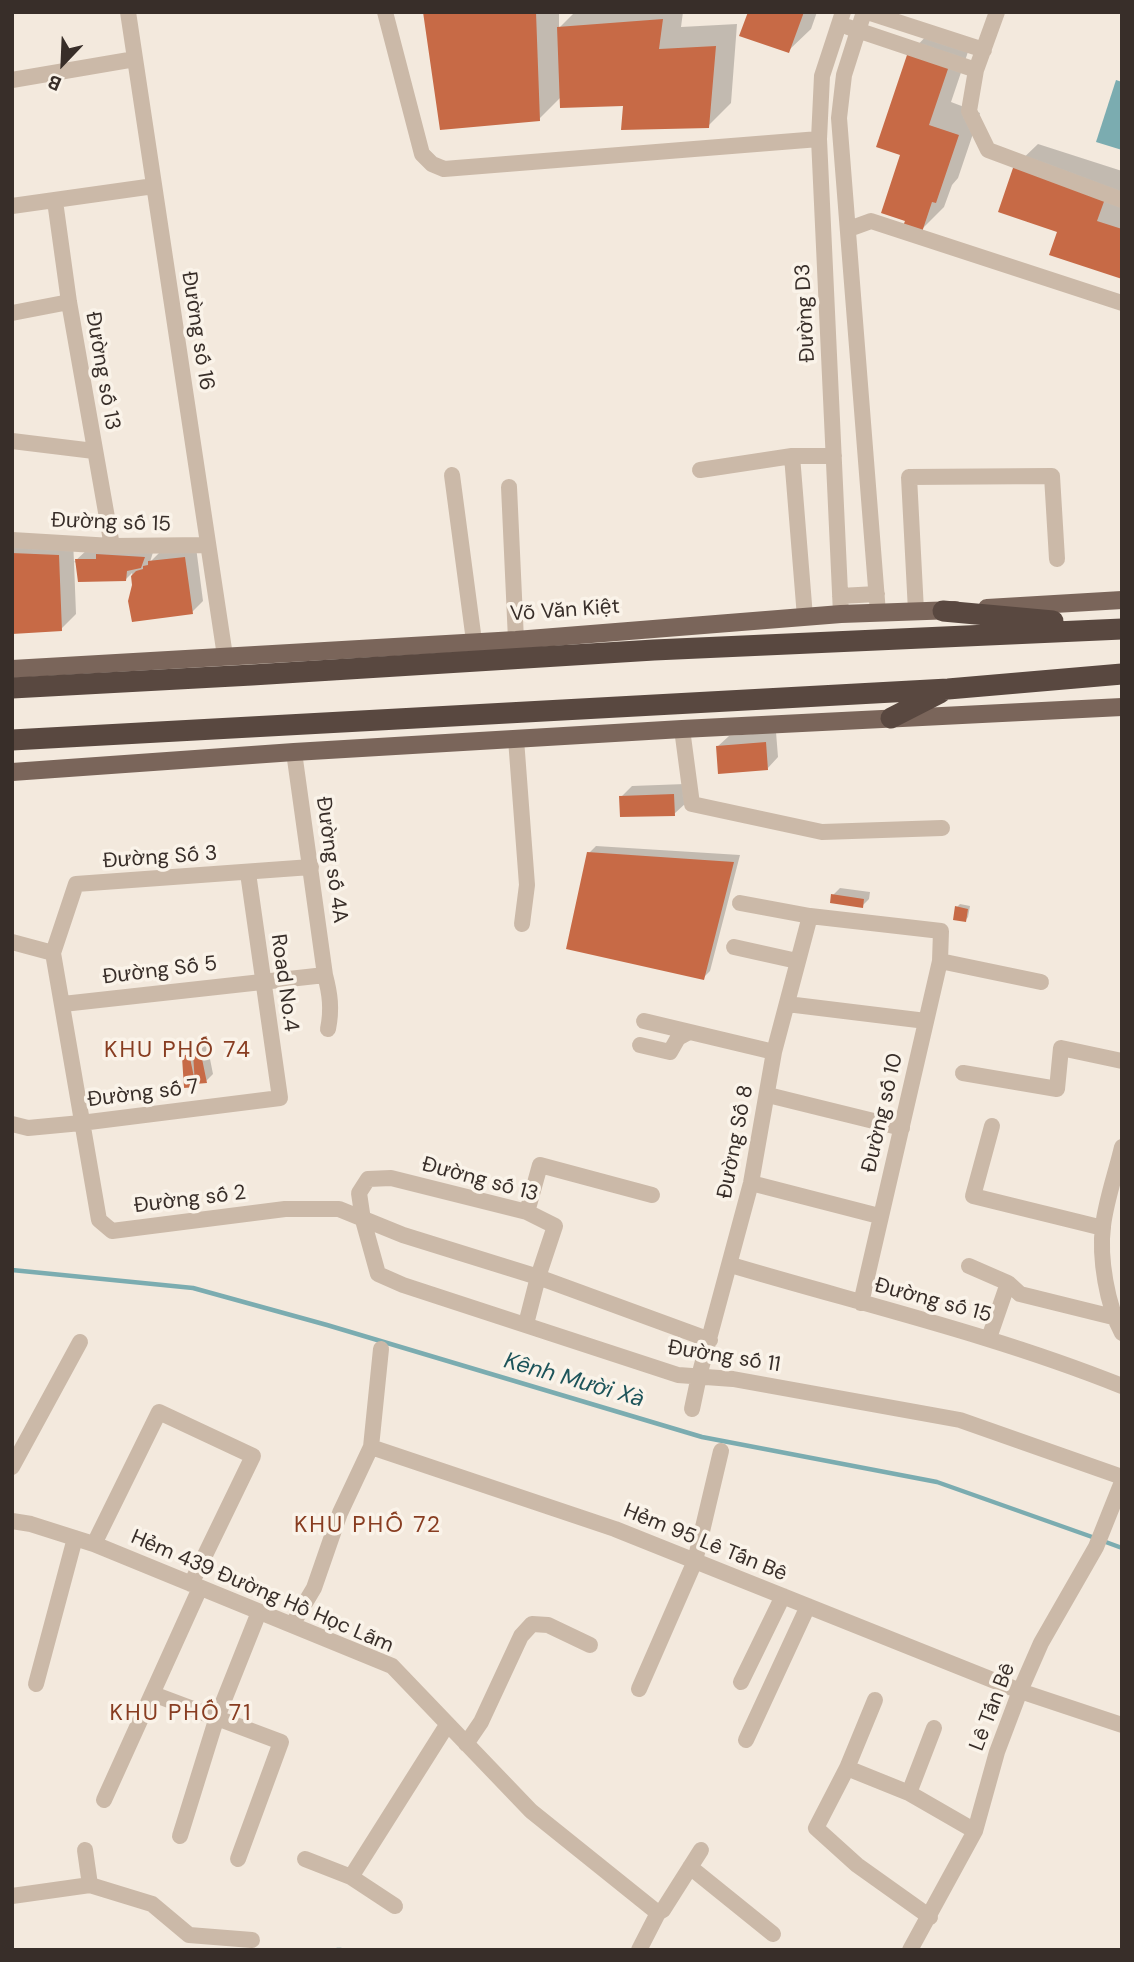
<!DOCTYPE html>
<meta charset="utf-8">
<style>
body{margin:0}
#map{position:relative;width:1134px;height:1962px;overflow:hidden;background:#f3e9dd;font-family:"DM Sans",sans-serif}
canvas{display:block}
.frame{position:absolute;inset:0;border:14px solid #382e29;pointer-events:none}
.north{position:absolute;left:28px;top:28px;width:70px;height:70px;-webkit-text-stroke:5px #faf3e9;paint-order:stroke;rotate:203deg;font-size:19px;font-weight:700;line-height:28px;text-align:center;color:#382e29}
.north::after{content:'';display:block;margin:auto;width:24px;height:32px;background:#382e29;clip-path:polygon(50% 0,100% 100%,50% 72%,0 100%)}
</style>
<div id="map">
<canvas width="1134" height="1962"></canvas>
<div class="frame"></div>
<div class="north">B</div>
</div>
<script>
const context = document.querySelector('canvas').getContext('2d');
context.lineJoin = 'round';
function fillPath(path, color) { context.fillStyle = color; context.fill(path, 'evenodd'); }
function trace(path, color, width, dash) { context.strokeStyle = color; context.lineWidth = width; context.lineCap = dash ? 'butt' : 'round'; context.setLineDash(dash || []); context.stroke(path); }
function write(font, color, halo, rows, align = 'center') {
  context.font = font + ' "DM Sans",sans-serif'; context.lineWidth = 7; context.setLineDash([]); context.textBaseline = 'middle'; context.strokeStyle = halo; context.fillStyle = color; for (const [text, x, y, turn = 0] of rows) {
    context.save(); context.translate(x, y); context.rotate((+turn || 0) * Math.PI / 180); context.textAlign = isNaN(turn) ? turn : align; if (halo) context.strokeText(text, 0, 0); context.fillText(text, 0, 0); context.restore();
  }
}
const water = new Path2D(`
 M 1116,80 L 1122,82 L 1122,150 L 1096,142 Z`);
const shadow = new Path2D(`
 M 425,12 L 559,12 L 559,28 L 575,12 L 683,12 L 681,27 L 737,24 L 731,103 L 708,126 L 624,104 L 562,96 L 539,119 Z
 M 750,12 L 817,12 L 811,29 L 788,51 Z
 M 932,30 L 971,43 L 951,102 L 980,113 L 958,178 L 952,185 L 944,207 L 921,230 L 903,154 L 910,53 Z
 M 1038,144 L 1122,171 L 1122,190 L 1119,198 L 1122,199 L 1122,277 L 1059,230 L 1015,166 Z
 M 12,536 L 73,541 L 74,562 L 88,549 L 155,546 L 150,562 L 161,551 L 196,547 L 203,601 L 192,612 L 134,585 L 132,573 L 126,579 L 74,562 L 76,614 L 61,629 L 12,632 Z
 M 776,732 L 778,757 L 767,769 L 717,747 L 729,736 Z
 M 685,784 L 686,803 L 674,814 L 621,797 L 632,786 Z
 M 596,846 L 740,855 L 710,971 L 703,978 L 589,853 Z
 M 840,888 L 870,892 L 869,899 L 862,906 L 833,895 Z
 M 960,904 L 970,906 L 968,917 L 965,921 L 957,907 Z
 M 207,1044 L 213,1074 L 206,1081 L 198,1082 L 195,1085 L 184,1058 L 191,1051 L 197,1048 L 197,1052 Z`);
const stream = new Path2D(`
 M 12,1270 L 193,1288 L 327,1325 L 702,1437 L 937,1482 L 1095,1538
 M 1103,1541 L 1122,1548
 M 337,1950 L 341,1950`);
const building = new Path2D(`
 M 423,12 L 536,12 L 540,121 L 440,130 Z
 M 748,12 L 804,12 L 789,53 L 739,36 Z
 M 663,19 L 659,49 L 716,46 L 709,128 L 621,130 L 623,106 L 560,108 L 557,27 Z
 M 908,52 L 949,66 L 929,125 L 959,135 L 936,203 L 932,202 L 922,232 L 903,226 L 905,221 L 881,213 L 900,155 L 876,147 Z
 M 1014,165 L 1106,196 L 1097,221 L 1122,229 L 1122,279 L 1049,255 L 1057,232 L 998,212 Z
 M 12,553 L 59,555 L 62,631 L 12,634 Z
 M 96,554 L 145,557 L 141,568 L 127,571 L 126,581 L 78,582 L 75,559 L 96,559 Z
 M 185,557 L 193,614 L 132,622 L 128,601 L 132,585 L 131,576 L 136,571 L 143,569 L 143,566 L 148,565 L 148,561 Z
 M 766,742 L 768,770 L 718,774 L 716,746 Z
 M 674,794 L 675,816 L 620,817 L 619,796 Z
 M 587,852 L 734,862 L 704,980 L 566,949 Z
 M 831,894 L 864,899 L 863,908 L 830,903 Z
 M 955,906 L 968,909 L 966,922 L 953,920 Z
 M 200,1049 L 207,1083 L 195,1084 L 193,1054 Z
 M 189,1053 L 196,1087 L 184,1088 L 182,1057 Z`);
const minor = new Path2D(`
 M 128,12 L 225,656
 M 385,12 L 422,154 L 432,164 L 444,169 L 819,139
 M 864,12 L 844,75 L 839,118 L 878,613
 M 867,12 L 984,50
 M 997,12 L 976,70 L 969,111 L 988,150 L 1122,200
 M 848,27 L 976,70
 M 12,80 L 135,59
 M 55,201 L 69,302 L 112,546
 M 12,206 L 154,186
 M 849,229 L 871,221 L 1122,303
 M 12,313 L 69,302
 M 12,441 L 94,451
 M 792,456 L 805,617
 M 700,470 L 792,456 L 834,456
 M 452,475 L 474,641
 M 509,487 L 516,640
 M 12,540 L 112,546 L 208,545
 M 840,596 L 877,594
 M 916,611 L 909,477 L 1052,476 L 1057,559
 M 841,614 L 819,139 L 822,76 L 843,12
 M 682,729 L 692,804 L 822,832 L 942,828
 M 516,739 L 527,885 L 522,924
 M 294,752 L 325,975 C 330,994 332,1009 328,1029
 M 311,867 L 76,884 L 53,953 L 99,1220 L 112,1231 L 285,1209 L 339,1209 L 403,1235 L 538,1277 L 526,1324
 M 740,903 L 810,916 L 941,931 L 940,961 L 861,1303
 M 12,942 L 53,953
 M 734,947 L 797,961
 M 940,961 L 1041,982
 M 63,1004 L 325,975
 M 787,1004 L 926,1021
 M 644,1021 L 774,1052
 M 640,1045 L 670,1052 L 678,1038 L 689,1032
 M 963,1073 L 1057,1089 L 1061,1048 L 1122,1061
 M 768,1095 L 902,1128
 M 12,1124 L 28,1128 L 81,1123 L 280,1098 L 248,873
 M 992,1126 L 973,1196 L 1103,1228
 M 1122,1147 C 1116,1173 1106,1200 1103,1226 C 1099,1258 1107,1305 1122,1333
 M 751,1183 L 879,1216
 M 527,1212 L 540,1165 L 652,1195
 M 731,1265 C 862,1304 995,1335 1122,1386
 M 969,1266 L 1008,1283 L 1020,1294 L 1113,1317
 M 989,1338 L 1008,1283
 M 710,1340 L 538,1277 L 555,1226 L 527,1212 L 391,1178 L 368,1179 L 359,1193 L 363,1220 L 378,1274 L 403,1285 L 678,1375 L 733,1379 L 960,1420 L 1122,1477
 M 692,1409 L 699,1376 L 751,1183 L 774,1052 L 810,916
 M 371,1447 L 615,1529 L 1020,1691 L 1122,1725
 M 12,1467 L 80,1342
 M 12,1521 L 31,1524 L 94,1544 L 392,1666 L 531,1811 L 658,1913
 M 94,1544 L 159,1412 L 253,1456 L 191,1584
 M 292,1625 L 314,1588 L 340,1513 L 371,1447 L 381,1349
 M 741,1682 L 783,1596
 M 36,1684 L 75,1538
 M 639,1689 L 695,1561 L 721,1451
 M 153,1694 L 281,1742 L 238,1859
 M 875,1700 L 847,1768 L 816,1828 L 857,1865 L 930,1917
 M 746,1740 L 808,1606
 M 466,1744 L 481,1722 L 521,1636 L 532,1624 L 548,1625 L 590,1645
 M 847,1768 L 909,1793 L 975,1831
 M 909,1793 L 934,1728
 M 104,1800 L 200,1588
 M 180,1836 L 216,1720 L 259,1612
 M 305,1859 L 351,1877 L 447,1725
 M 690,1867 L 773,1934
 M 351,1877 L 395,1906
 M 90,1885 L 152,1904 L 189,1935 L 252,1940
 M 12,1896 L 90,1885 L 85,1850
 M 639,1950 L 658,1913 L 663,1910 L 701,1850
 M 910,1950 L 975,1831 L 997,1752 L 1020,1691 L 1041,1643 L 1096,1547 L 1122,1482`);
const major = new Path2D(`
 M 987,608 L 1122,600
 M 12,669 L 516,640 L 841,614 L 955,610
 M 12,772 L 294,752 L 682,729 L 1122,707`);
const highway = new Path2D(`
 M 943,611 L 1053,621
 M 12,688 L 252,675 L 654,650 L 1122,629
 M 891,718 L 940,693
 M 12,740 L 948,689 L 1122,674`);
const streetNames = [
 ["Đường D3",806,313,-93],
 ["Đường số 16",197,331,81],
 ["Đường số 13",102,371,80],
 ["Đường số 15",111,523,2],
 ["Võ Văn Kiệt",565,611,-4],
 ["Đường Số 3",160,858,-4],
 ["Đường số 4A",331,860,82],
 ["Đường Số 5",160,971,-7],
 ["Road No.4",284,983,82],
 ["Đường số 7",143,1094,-7],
 ["Đường số 10",883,1113,-77],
 ["Đường Số 8",736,1142,-79],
 ["Đường số 13",480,1180,15],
 ["Đường số 2",190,1200,-7],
 ["Đường số 15",933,1301,15],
 ["Đường số 11",724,1357,9],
 ["Hẻm 95 Lê Tấn Bê",705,1543,22],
 ["Hẻm 439 Đường Hồ Học Lãm",262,1592,23],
 ["Lê Tấn Bê",993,1707,-69]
];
const neighbourhoodNames = [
 ["KHU PHỐ 74",178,1051],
 ["KHU PHỐ 72",368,1526],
 ["KHU PHỐ 71",181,1714]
];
const waterNames = [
 ["Kênh Mười Xà",574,1381,16]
];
fillPath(water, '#7bacb0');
fillPath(shadow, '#0003');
trace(stream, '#7bacb0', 4.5);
fillPath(building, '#c76a46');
trace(minor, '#cbb9a8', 16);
trace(major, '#7a655a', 18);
trace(highway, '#594840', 21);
write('21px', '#382e29', '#faf3e9', streetNames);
context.letterSpacing = '2px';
write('23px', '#883d21', '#faf3e9', neighbourhoodNames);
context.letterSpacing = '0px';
write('italic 23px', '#1d545a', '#faf3e9', waterNames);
</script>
